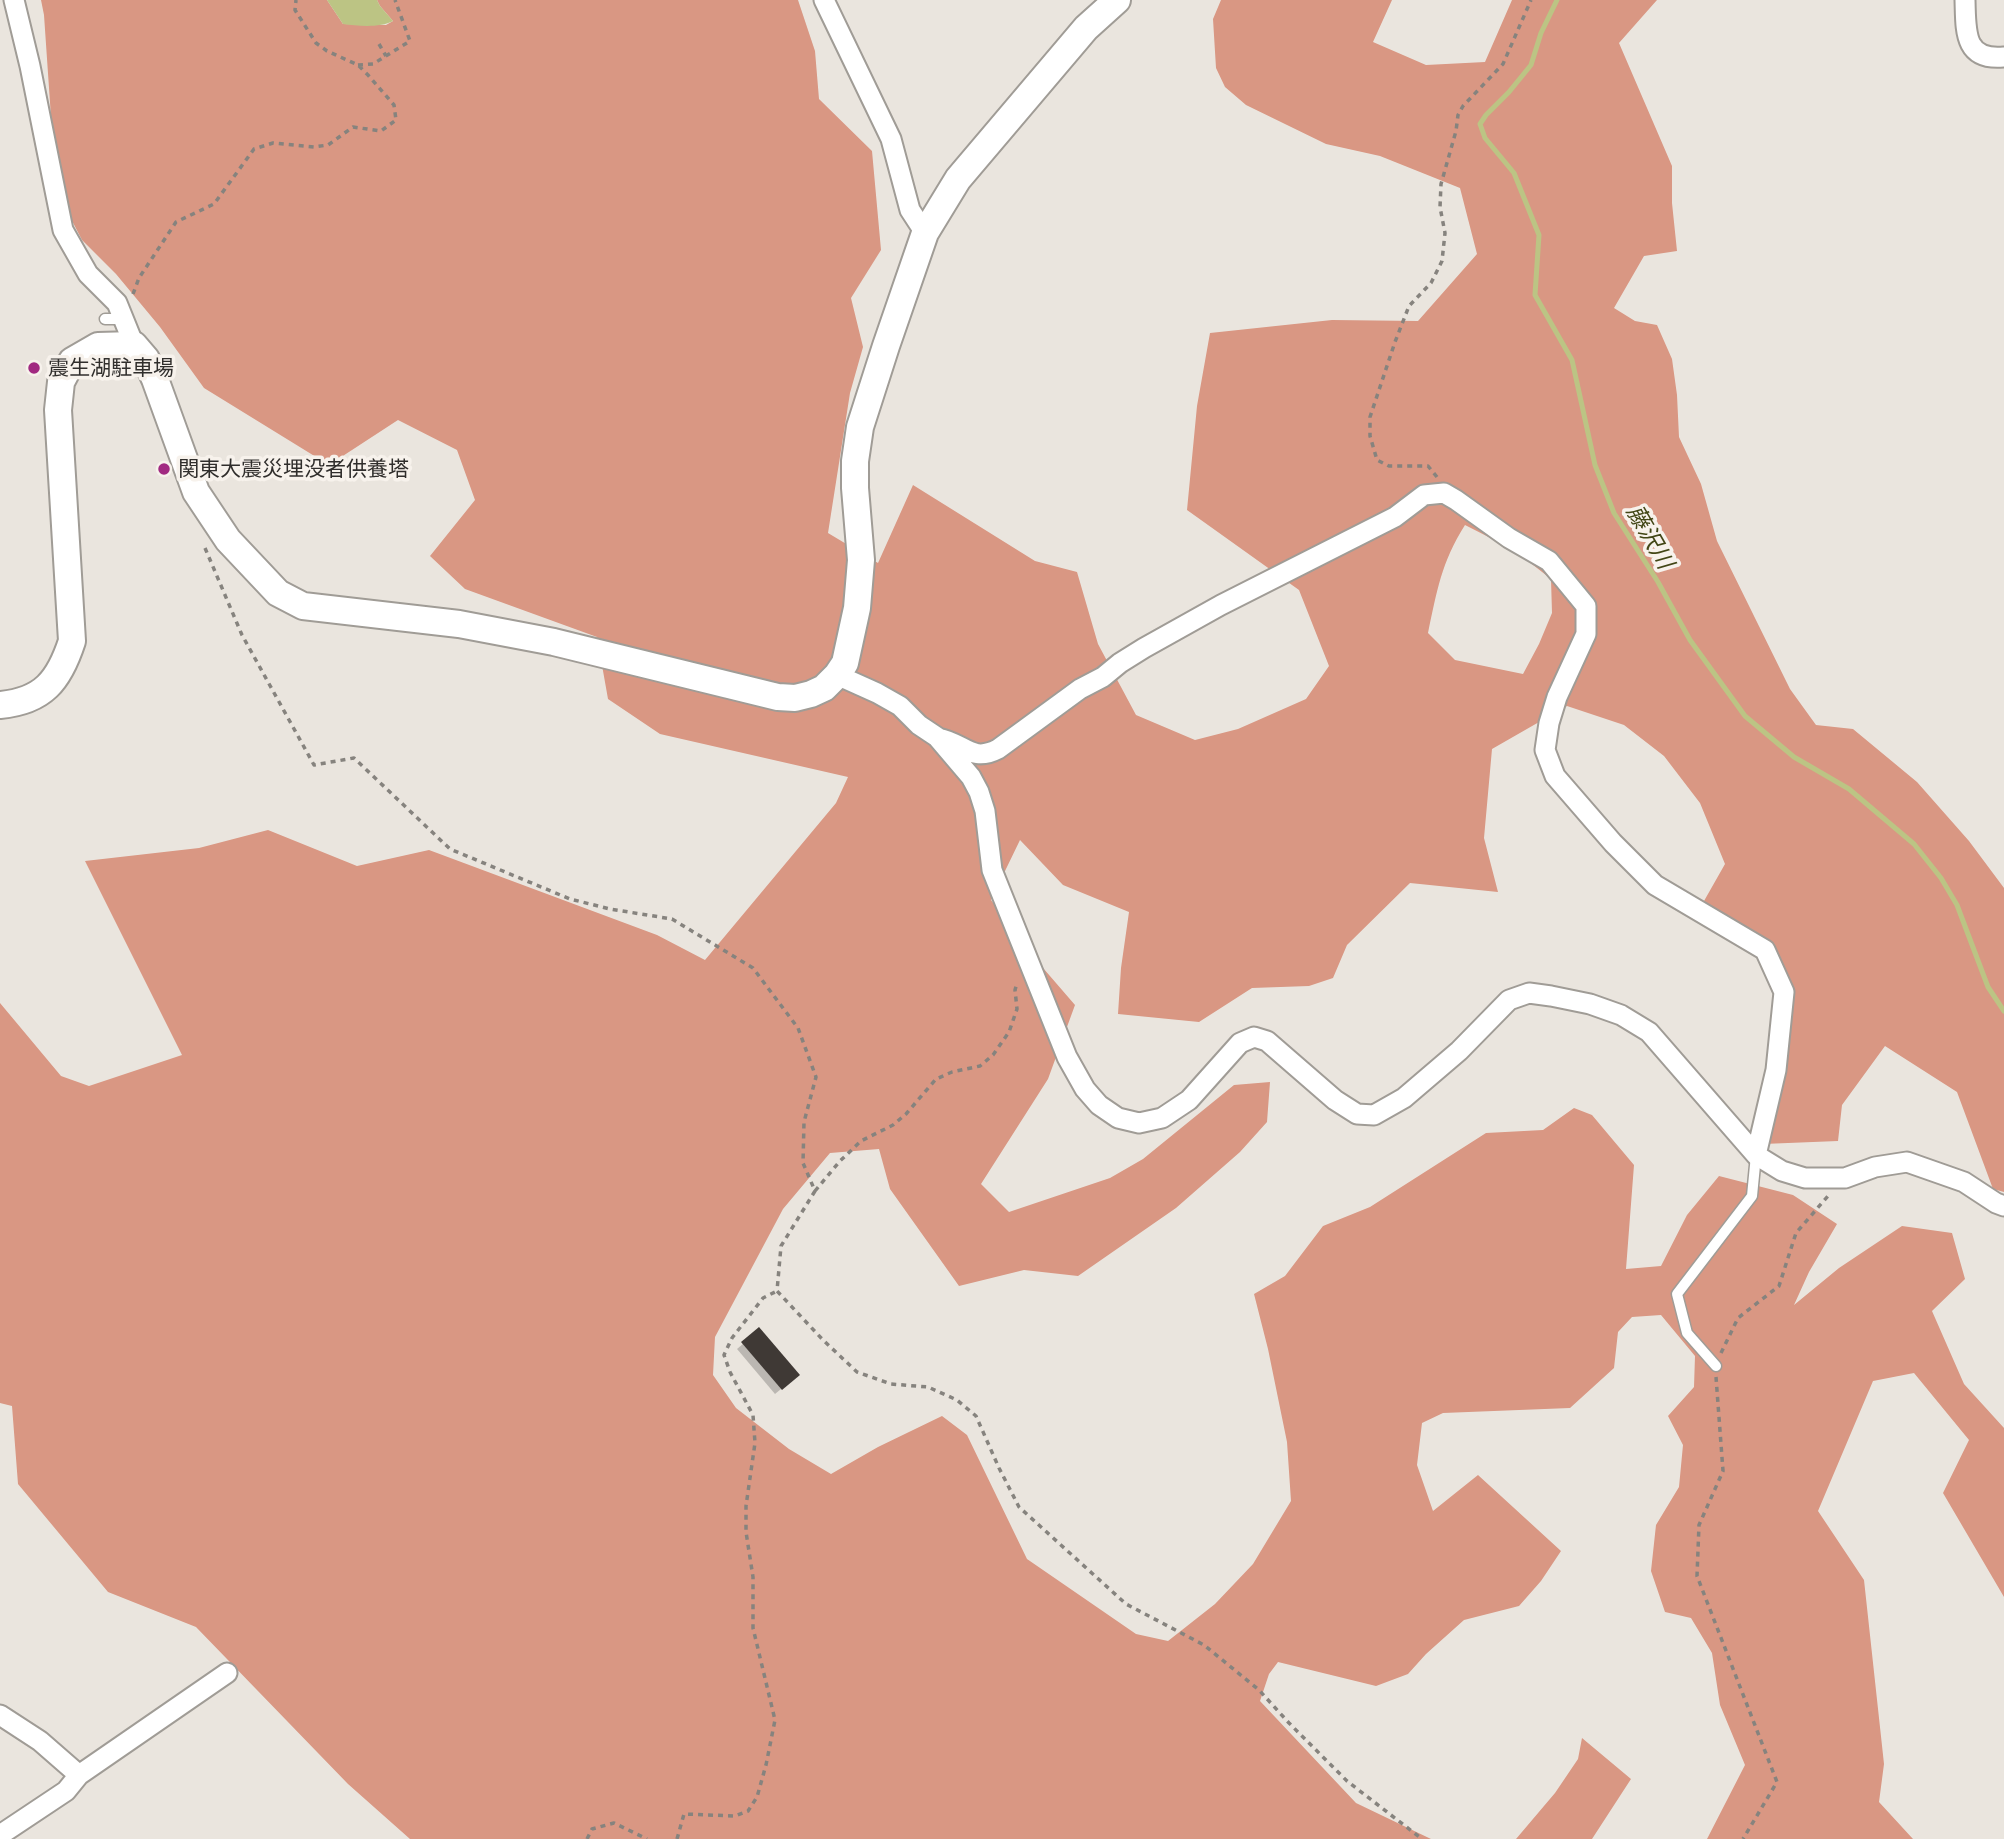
<!DOCTYPE html>
<meta charset="utf-8">
<style>
body{margin:0}
canvas{display:block;background:#eae5de}
</style>
<canvas width="2004" height="1839"></canvas>
<script>
const context = document.querySelector('canvas').getContext('2d');
context.lineJoin = 'round';
function fillPath(path, color) { context.fillStyle = color; context.fill(path, 'evenodd'); }
function trace(path, color, width, dash) { context.strokeStyle = color; context.lineWidth = width; context.lineCap = dash ? 'butt' : 'round'; context.setLineDash(dash || []); context.stroke(path); }
function write(font, color, halo, rows, align = 'center') {
  context.font = font + ' Lato,"Noto Sans JP",sans-serif'; context.lineWidth = 7; context.setLineDash([]); context.textBaseline = 'middle'; context.strokeStyle = halo; context.fillStyle = color; for (const [text, x, y, turn = 0] of rows) {
    context.save(); context.translate(x, y); context.rotate((+turn || 0) * Math.PI / 180); context.textAlign = isNaN(turn) ? turn : align; if (halo) context.strokeText(text, 0, 0); context.fillText(text, 0, 0); context.restore();
  }
}
const forest = new Path2D(`
 M 41,0 L 327,0 L 343,24 L 386,25 L 393,21 L 380,6 L 377,0 L 798,0 L 815,51 L 819,99 L 872,151 L 881,250 L 851,298 L 863,347 L 850,393 L 828,533 L 878,563 L 913,485 L 1035,561 L 1077,572 L 1098,644 L 1136,715 L 1195,740 L 1238,729 L 1306,699 L 1329,666 L 1299,590 L 1187,510 L 1197,406 L 1210,333 L 1332,320 L 1418,321 L 1477,254 L 1460,188 L 1380,156 L 1326,144 L 1246,105 L 1225,87 L 1216,68 L 1213,19 L 1221,0 L 1392,0 L 1373,42 L 1426,65 L 1485,62 L 1512,0 L 1657,0 L 1619,43 L 1672,166 L 1672,203 L 1677,251 L 1644,256 L 1614,308 L 1635,321 L 1657,325 L 1672,359 L 1677,395 L 1679,437 L 1701,484 L 1717,541 L 1790,689 L 1816,725 L 1853,729 L 1917,782 L 1969,841 L 2004,888 L 2004,1192 L 1993,1189 L 1957,1092 L 1885,1046 L 1842,1105 L 1838,1141 L 1763,1144 L 1786,1032 L 1792,986 L 1766,947 L 1704,901 L 1725,864 L 1700,803 L 1664,756 L 1624,725 L 1567,706 L 1492,749 L 1484,838 L 1498,892 L 1410,883 L 1347,945 L 1333,978 L 1309,986 L 1252,988 L 1199,1022 L 1118,1014 L 1121,968 L 1129,912 L 1063,885 L 1020,840 L 991,900 L 1037,961 L 1075,1005 L 1048,1079 L 981,1184 L 1009,1212 L 1110,1178 L 1143,1159 L 1234,1085 L 1270,1082 L 1267,1122 L 1240,1152 L 1176,1208 L 1078,1276 L 1024,1270 L 959,1286 L 890,1189 L 879,1149 L 830,1153 L 783,1209 L 715,1337 L 713,1375 L 736,1408 L 789,1449 L 831,1474 L 878,1447 L 942,1416 L 967,1435 L 1027,1559 L 1136,1634 L 1168,1641 L 1215,1604 L 1253,1564 L 1291,1501 L 1287,1442 L 1268,1349 L 1254,1294 L 1285,1276 L 1323,1226 L 1370,1207 L 1486,1133 L 1543,1130 L 1574,1108 L 1592,1115 L 1634,1165 L 1626,1269 L 1661,1266 L 1687,1215 L 1719,1176 L 1793,1195 L 1837,1224 L 1809,1272 L 1794,1305 L 1839,1268 L 1902,1226 L 1952,1233 L 1965,1279 L 1932,1311 L 1964,1384 L 2004,1428 L 2004,1597 L 1943,1493 L 1969,1440 L 1914,1373 L 1873,1381 L 1818,1511 L 1864,1580 L 1884,1764 L 1879,1802 L 1913,1839 L 1707,1839 L 1745,1765 L 1720,1705 L 1712,1653 L 1691,1618 L 1665,1612 L 1651,1571 L 1656,1525 L 1679,1487 L 1683,1445 L 1668,1416 L 1694,1387 L 1695,1356 L 1661,1315 L 1632,1317 L 1618,1332 L 1614,1368 L 1570,1408 L 1443,1413 L 1422,1423 L 1417,1465 L 1433,1511 L 1478,1475 L 1561,1551 L 1541,1581 L 1519,1606 L 1464,1620 L 1426,1654 L 1408,1674 L 1376,1686 L 1278,1662 L 1269,1674 L 1260,1701 L 1356,1803 L 1431,1839 L 410,1839 L 348,1784 L 196,1627 L 108,1592 L 18,1484 L 12,1406 L 0,1403 L 0,1003 L 61,1076 L 89,1086 L 182,1055 L 85,861 L 199,848 L 268,830 L 357,866 L 429,850 L 657,935 L 705,960 L 836,803 L 848,777 L 660,734 L 608,699 L 597,637 L 465,589 L 430,556 L 475,500 L 457,450 L 398,420 L 329,465 L 204,388 L 160,327 L 116,274 L 82,240 L 56,190 L 44,15 ZM 1465,525 L 1514,550 L 1551,579 L 1552,613 L 1539,644 L 1523,674 L 1455,660 L 1428,633 C 1437,591 1441,563 1465,525 Z
 M 1582,1738 L 1631,1779 L 1592,1839 L 1516,1839 L 1555,1793 L 1578,1759 Z`);
const water = new Path2D(`
 M 327,0 L 377,0 L 380,6 L 393,21 C 380,28 358,26 343,24 Z`);
const shadow = new Path2D(`
 M 759,1330 L 792,1380 L 775,1394 L 737,1349 Z`);
const stream = new Path2D(`
 M 1557,0 L 1541,33 L 1531,65 L 1509,92 L 1486,115 L 1480,124 L 1485,138 L 1514,173 L 1539,235 L 1535,295 L 1572,360 L 1595,465 L 1614,513 L 1658,582 L 1690,640 L 1745,716 L 1794,757 L 1849,789 L 1914,844 L 1941,878 L 1957,905 L 1988,987 L 2004,1011`);
const building = new Path2D(`
 M 759,1327 L 800,1375 L 782,1390 L 741,1342 Z`);
const path = new Path2D(`
 M 379,44 L 386,56
 M 358,65 L 373,64 L 410,41 L 395,0
 M 133,294 L 139,278 L 176,222 L 214,204 L 254,149 L 273,143 L 314,147 L 328,145 L 353,127 L 381,131 L 396,120 L 394,105 L 368,75 L 358,65 L 327,51 L 316,43 L 295,10 L 296,0
 M 1437,477 L 1428,466 L 1389,466 L 1377,460 L 1370,436 L 1370,417 L 1395,342 L 1409,306 L 1431,283 L 1442,261 L 1445,233 L 1440,207 L 1441,184 L 1456,131 L 1458,115 L 1463,106 L 1503,64 L 1531,0
 M 205,548 L 242,635 L 314,765 L 354,758 L 450,849 L 570,899 L 610,909 L 672,919 L 753,968 L 798,1028 L 816,1077 L 804,1122 L 803,1163 L 815,1191 L 781,1246 L 777,1291 L 823,1340 L 857,1372 L 891,1384 L 928,1387 L 957,1400 L 976,1416 L 999,1468 L 1019,1507 L 1126,1604 L 1204,1645 L 1259,1690 L 1289,1723 L 1347,1781 L 1422,1839
 M 815,1191 L 840,1161 L 861,1141 L 893,1125 L 906,1114 L 936,1079 L 952,1072 L 980,1066 L 993,1055 L 1009,1032 L 1017,1009 L 1015,990 L 1017,983
 M 1721,1353 L 1738,1318 L 1779,1286 L 1796,1233 L 1828,1196
 M 1716,1377 L 1723,1471 L 1699,1525 L 1697,1576 L 1777,1782 L 1743,1839
 M 587,1839 L 592,1829 L 614,1823 L 647,1839
 M 677,1839 L 684,1814 L 735,1816 L 748,1811 L 757,1797 L 766,1765 L 775,1720 L 753,1628 L 753,1577 L 746,1532 L 746,1506 L 755,1443 L 753,1415 L 730,1372 L 724,1355 L 732,1338 L 763,1298 L 777,1291`);
const lane = new Path2D(`
 M 105,319 L 124,319
 M 1716,1366 L 1687,1333 L 1677,1294 L 1752,1196 L 1756,1155`);
const street = new Path2D(`
 M 14,0 L 30,66 L 63,230 L 88,274 L 117,303 L 134,345
 M 824,0 L 891,139 L 910,210 L 925,233
 M 1965,0 C 1966,30 1963,61 2004,57
 M 837,675 L 877,693 L 900,706 L 919,725 L 937,737 L 971,777 L 979,792 L 985,811 L 992,870 L 1067,1057 L 1085,1089 L 1099,1105 L 1118,1118 L 1139,1123 L 1162,1118 L 1189,1100 L 1240,1043 L 1254,1037 L 1267,1041 L 1335,1100 L 1357,1114 L 1374,1115 L 1404,1098 L 1459,1051 L 1509,1000 L 1529,993 L 1551,996 L 1590,1004 L 1621,1015 L 1649,1032 L 1756,1155 L 1782,1171 L 1805,1178 L 1845,1178 L 1875,1167 L 1907,1162 L 1964,1182 L 1996,1203 L 2004,1206
 M 938,738 C 965,743 971,763 998,749 L 1080,689 L 1103,677 L 1120,663 L 1144,648 L 1221,605 L 1395,517 L 1424,495 L 1444,493 L 1456,500 L 1509,538 L 1549,561 L 1586,606 L 1586,634 L 1557,697 L 1549,723 L 1545,750 L 1555,776 L 1613,843 L 1655,885 L 1765,950 L 1784,992 L 1776,1070 L 1756,1155
 M 0,1715 L 40,1741 L 79,1775
 M 0,1835 L 66,1791 L 79,1775 L 227,1673`);
const secondary = new Path2D(`
 M 0,705 C 43,701 59,681 72,641 L 58,410 L 61,382 L 72,361 L 98,346 L 134,345 L 146,359 L 155,379 L 196,492 L 228,540 L 278,593 L 303,606 L 459,624 L 554,642 L 778,697 L 795,698 L 811,694 L 824,688 L 837,675 L 845,663 L 857,608 L 861,560 L 855,488 L 855,461 L 860,427 L 886,346 L 925,233 L 958,179 L 1086,28 L 1117,0`);
const markers = [
 [34,368,7,"#a12981"],
 [164,469,7,"#a12981"]
];
const poiNames = [
 ["震生湖駐車場",48,368],
 ["関東大震災埋没者供養塔",178,469]
];
const waterNames = [
 ["藤沢川",1650,537,60]
];
fillPath(forest, '#d99783');
fillPath(water, '#bcc484');
fillPath(shadow, '#0003');
trace(stream, '#bcc484', 5);
fillPath(building, '#3f3935');
trace(lane, '#a09c96', 13);
trace(street, '#a09c96', 23);
trace(secondary, '#a09c96', 30);
trace(path, '#86837e', 3.5, [5, 5]);
trace(lane, '#fff', 10);
trace(street, '#fff', 19);
trace(secondary, '#fff', 26);
for (const [x, y, r, color] of markers) { const dot = new Path2D(); dot.arc(x, y, r, 0, 2 * Math.PI); context.fillStyle = color; context.fill(dot); trace(dot, '#f7f2ec', 2.5); }
write('21px', '#302e2c', '#f7f2ec', poiNames, 'left');
write('italic 23px', '#424616', '#f7f2ec', waterNames);
</script>
